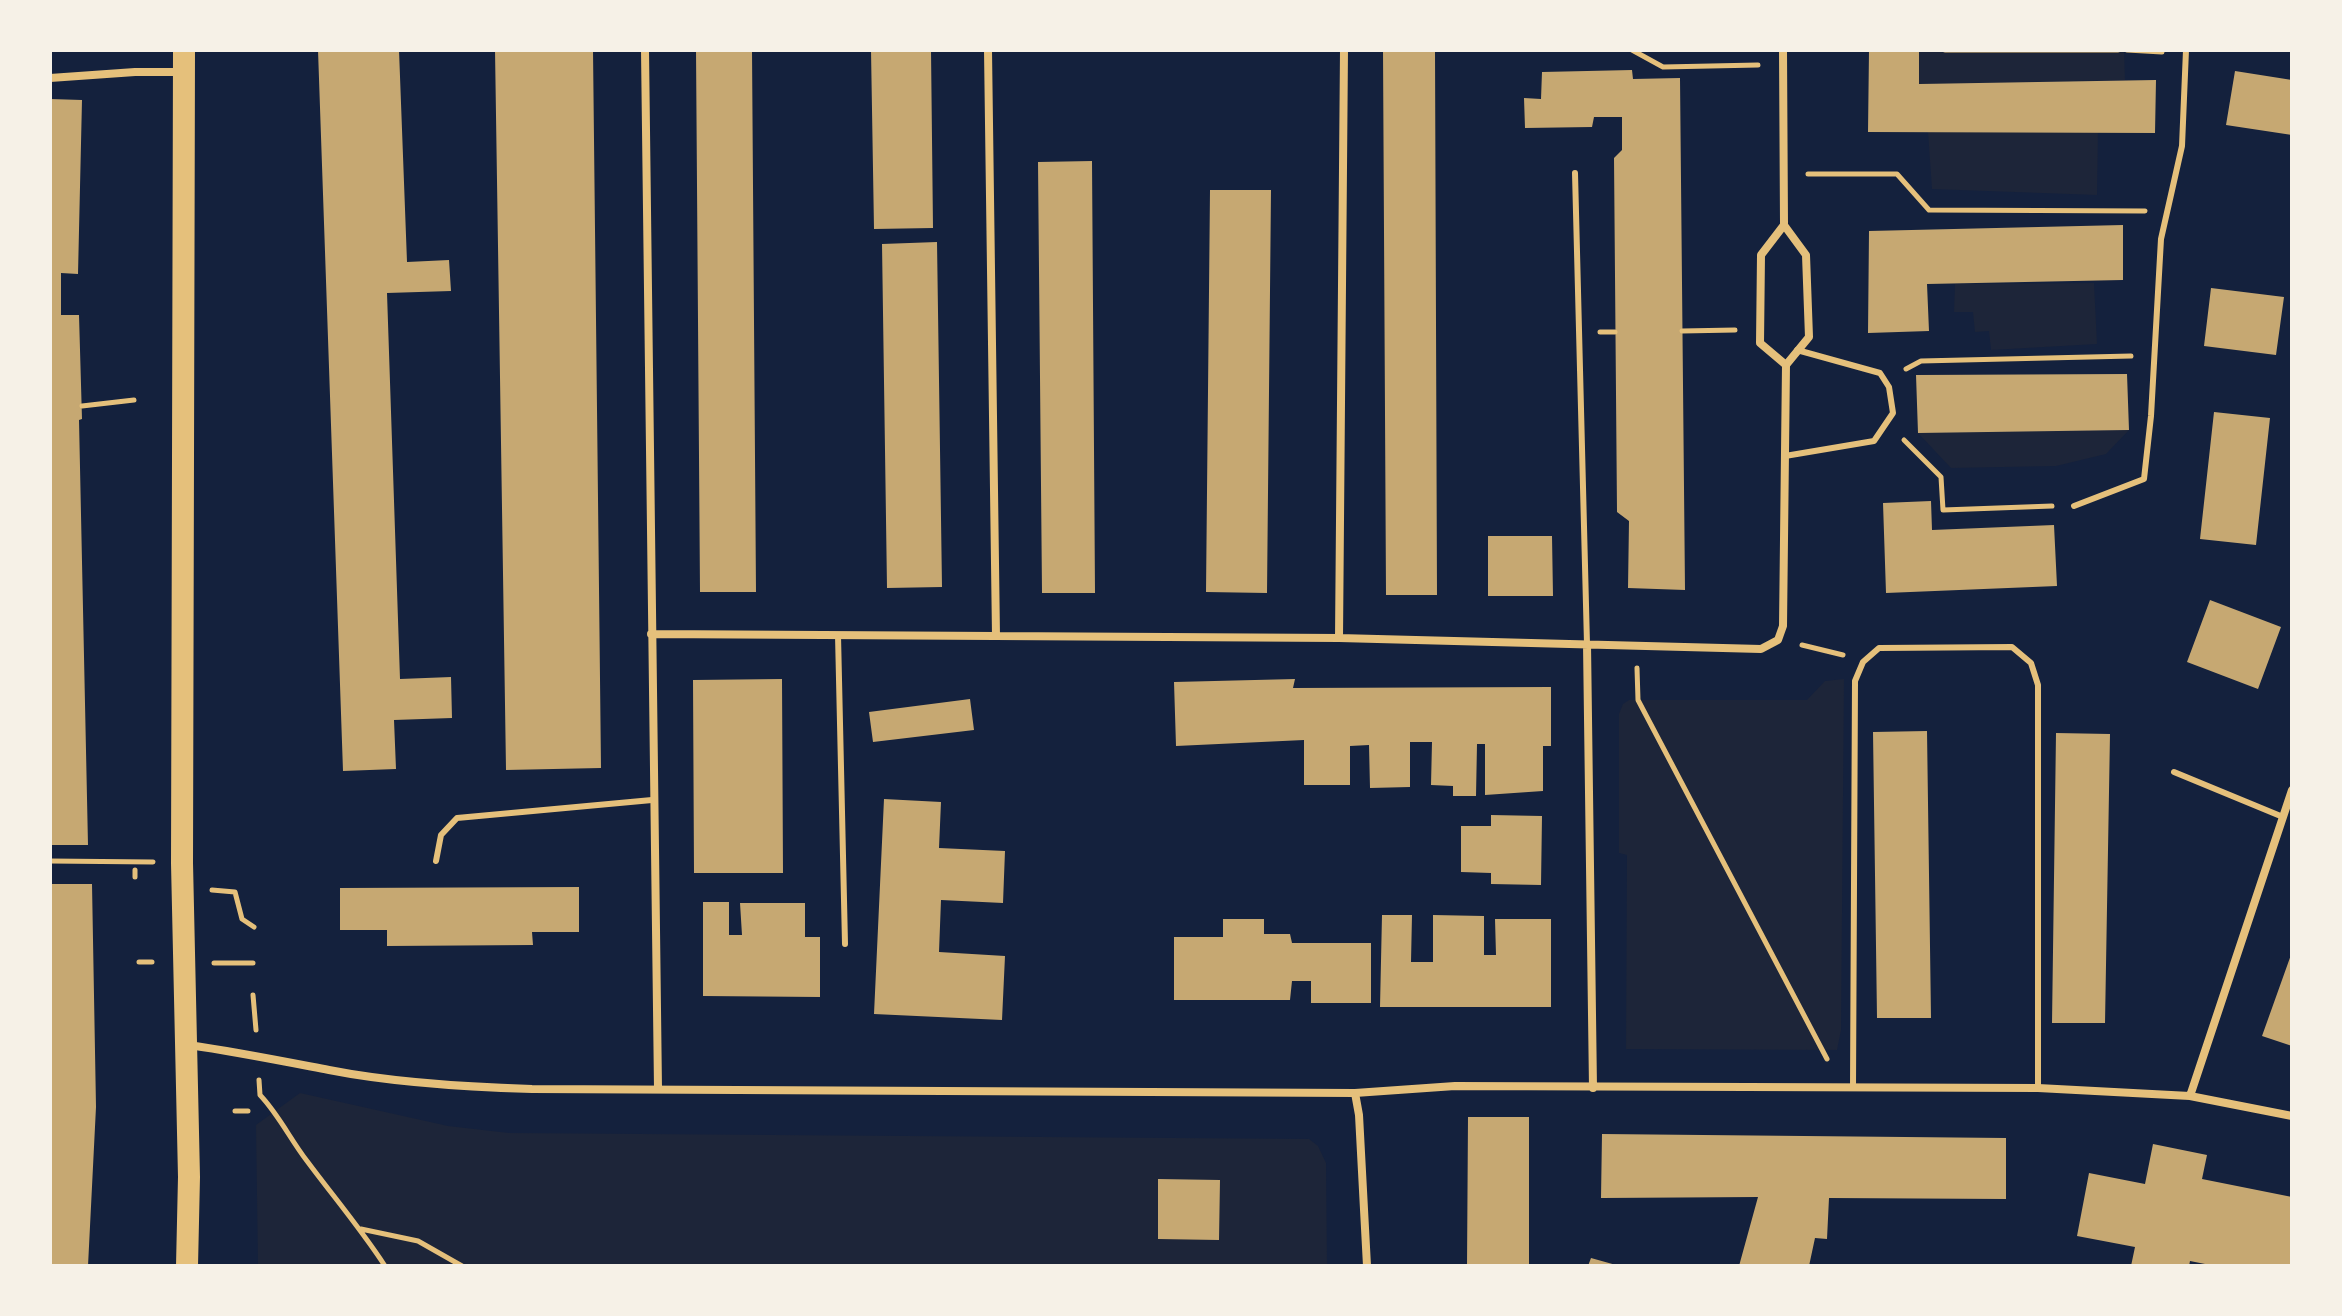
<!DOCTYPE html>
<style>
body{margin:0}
#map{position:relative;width:2342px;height:1316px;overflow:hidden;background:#14213d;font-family:"Roboto Condensed",sans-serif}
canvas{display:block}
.frame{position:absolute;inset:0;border:52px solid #f6f1e7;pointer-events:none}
</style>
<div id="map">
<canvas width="2342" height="1316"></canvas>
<div class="frame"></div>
</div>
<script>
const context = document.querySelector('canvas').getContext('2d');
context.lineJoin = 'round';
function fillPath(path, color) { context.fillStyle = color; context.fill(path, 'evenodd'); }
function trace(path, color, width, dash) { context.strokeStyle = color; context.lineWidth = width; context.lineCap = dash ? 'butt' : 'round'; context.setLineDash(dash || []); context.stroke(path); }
const green = new Path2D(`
 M 1919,50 L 2124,50 L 2125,80 L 1919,84 Z
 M 1928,132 L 2098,132 L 2097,195 L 1932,189 Z
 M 2094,283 L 2097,344 L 1991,350 L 1989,331 L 1975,332 L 1973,312 L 1954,312 L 1955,284 Z
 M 2129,430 L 2106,454 L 2056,466 L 1951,468 L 1918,433 Z
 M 1844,679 L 1841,1030 L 1837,1050 L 1626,1049 L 1627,855 L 1619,853 L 1619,714 L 1623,704 L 1629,700 L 1807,700 L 1825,681 Z
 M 300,1093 L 448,1126 L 509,1133 L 1309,1139 L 1318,1146 L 1326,1163 L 1327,1266 L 258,1266 L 256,1125 Z`);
const building = new Path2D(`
 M 318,50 L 399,50 L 407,262 L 449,260 L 451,291 L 387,293 L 400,679 L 451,677 L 452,718 L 394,720 L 396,769 L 343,771 Z
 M 495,50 L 593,50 L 601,768 L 506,770 Z
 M 696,50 L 752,50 L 756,592 L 700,592 Z
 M 871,50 L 931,50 L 933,228 L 874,229 Z
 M 1383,50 L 1435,50 L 1437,595 L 1386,595 Z
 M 1869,50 L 1919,50 L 1919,84 L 2156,80 L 2155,133 L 1868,132 Z
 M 1632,70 L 1633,79 L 1680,78 L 1685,590 L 1628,588 L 1629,521 L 1617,512 L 1614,158 L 1622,150 L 1622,117 L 1594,117 L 1592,127 L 1525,128 L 1524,98 L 1541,99 L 1542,72 Z
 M 2235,71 L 2292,80 L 2292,135 L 2226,125 Z
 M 50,99 L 82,100 L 78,274 L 61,273 L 61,315 L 79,315 L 82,419 L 79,420 L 88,845 L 50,845 Z
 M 1092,161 L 1095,593 L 1042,593 L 1038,162 Z
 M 1210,190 L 1271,190 L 1267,593 L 1206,592 Z
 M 2123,225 L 2123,280 L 1927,284 L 1929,331 L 1868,333 L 1869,231 Z
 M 937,242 L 942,587 L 887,588 L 882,244 Z
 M 2211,288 L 2284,297 L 2276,355 L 2204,346 Z
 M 2127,374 L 2129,430 L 1918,433 L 1916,375 Z
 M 2214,412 L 2270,418 L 2256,545 L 2200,539 Z
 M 1931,501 L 1932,530 L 2054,525 L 2057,586 L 1886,593 L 1883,503 Z
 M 1488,536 L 1552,536 L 1553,596 L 1488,596 Z
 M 2210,600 L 2281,627 L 2258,689 L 2187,662 Z
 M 782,679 L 783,873 L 694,873 L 693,680 Z
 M 1295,679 L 1293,688 L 1551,687 L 1551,746 L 1543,746 L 1543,791 L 1485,795 L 1485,744 L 1477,744 L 1476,796 L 1453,796 L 1453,786 L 1431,785 L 1432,742 L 1410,742 L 1410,787 L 1370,788 L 1369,745 L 1350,746 L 1350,785 L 1304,785 L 1304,740 L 1176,746 L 1174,682 Z
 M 970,699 L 974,730 L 873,742 L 869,712 Z
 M 1927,731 L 1931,1018 L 1877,1018 L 1873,732 Z
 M 2056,733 L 2110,734 L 2105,1023 L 2052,1023 Z
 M 884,799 L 941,802 L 939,848 L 1005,851 L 1003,903 L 941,900 L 939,952 L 1005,956 L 1002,1020 L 874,1014 Z
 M 1491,815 L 1542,816 L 1541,885 L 1491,884 L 1491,873 L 1461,872 L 1461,826 L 1491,826 Z
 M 50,884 L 92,884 L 96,1107 L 88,1266 L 50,1266 Z
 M 579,887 L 579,932 L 532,932 L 533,945 L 387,946 L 387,930 L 340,930 L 340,888 Z
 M 703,902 L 729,902 L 729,935 L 742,935 L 740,903 L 805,903 L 805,937 L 820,937 L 820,997 L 703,996 Z
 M 1382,915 L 1412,915 L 1411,962 L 1433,962 L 1433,915 L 1484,916 L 1484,955 L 1496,955 L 1495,919 L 1551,919 L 1551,1007 L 1380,1007 Z
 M 1223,919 L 1264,919 L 1264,934 L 1290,934 L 1292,943 L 1371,943 L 1371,1003 L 1311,1003 L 1311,981 L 1292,981 L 1290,1000 L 1174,1000 L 1174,937 L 1223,937 Z
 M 2292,952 L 2292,1046 L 2262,1036 Z
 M 1468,1117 L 1529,1117 L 1529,1266 L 1467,1266 Z
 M 1602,1134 L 2006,1138 L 2006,1199 L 1829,1198 L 1827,1239 L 1815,1238 L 1809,1266 L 1739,1266 L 1758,1197 L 1601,1198 Z
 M 2153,1144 L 2207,1155 L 2202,1179 L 2292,1197 L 2292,1266 L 2215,1266 L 2190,1261 L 2189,1266 L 2131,1266 L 2135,1247 L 2077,1236 L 2089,1173 L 2145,1184 Z
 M 1158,1179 L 1220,1180 L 1219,1240 L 1158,1239 Z
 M 1591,1258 L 1616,1265 L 1616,1266 L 1588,1266 Z`);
const path = new Path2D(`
 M 1632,50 L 1663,67 L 1758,65
 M 1945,50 L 2118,50
 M 2127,50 L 2162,52
 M 1808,174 L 1897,174 L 1929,210 L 2145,211
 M 1682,331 L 1735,330
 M 1600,332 L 1615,332
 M 1906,369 L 1921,361 L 2131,356
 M 82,406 L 134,400
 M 1904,440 L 1941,477 L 1943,510 L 2052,506
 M 1802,645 L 1843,655
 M 1637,668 L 1638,700 L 1827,1059
 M 50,861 L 153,862
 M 135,870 L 135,877
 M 212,890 L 235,892 L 242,919 L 254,927
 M 139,962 L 152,962
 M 214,963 L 253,963
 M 253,995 L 256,1030
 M 259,1080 L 260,1095 C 279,1115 290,1139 307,1161 C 333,1196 361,1229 385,1266
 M 235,1111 L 248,1111
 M 361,1229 L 418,1241 L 462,1266`);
const service = new Path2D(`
 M 1575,173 L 1587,644
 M 1785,456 L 1874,441 L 1893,413 L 1889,387 L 1880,373 L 1797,350
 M 2074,506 L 2144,479 L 2151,416 L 2161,239 L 2182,146 L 2186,50
 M 838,635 L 845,944
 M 2174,772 L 2283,817
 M 436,861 L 441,835 L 457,818 L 652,800
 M 1853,1086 L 1855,681 L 1863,662 L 1879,648 L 2012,647 L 2031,663 L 2038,685 L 2038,1088`);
const minor = new Path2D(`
 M 645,50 L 658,1088
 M 988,50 L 996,636
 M 50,78 L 135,72 L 183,72
 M 1784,225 L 1761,255 L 1760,343 L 1786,365
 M 651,634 L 1339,638 L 1761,649 L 1778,640 L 1783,626 L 1786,365 L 1809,337 L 1806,255 L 1784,225 L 1783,50
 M 1339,638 L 1344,50
 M 1587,644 L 1593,1088
 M 189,1045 C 237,1052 282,1061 329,1070 C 395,1083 465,1087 532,1089 L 1355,1093 L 1455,1086 L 2038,1088 L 2190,1096 L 2292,1116
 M 1355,1093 L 1359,1115 L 1367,1266
 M 2190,1096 L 2292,790`);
const trunk = new Path2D(`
 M 184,50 L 182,863 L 189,1177 L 187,1266`);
fillPath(green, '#1d2539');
fillPath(building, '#c6a872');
trace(path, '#e5c07b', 5);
trace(service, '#e5c07b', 6);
trace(minor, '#e5c07b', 8);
trace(trunk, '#e5c07b', 22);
</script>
